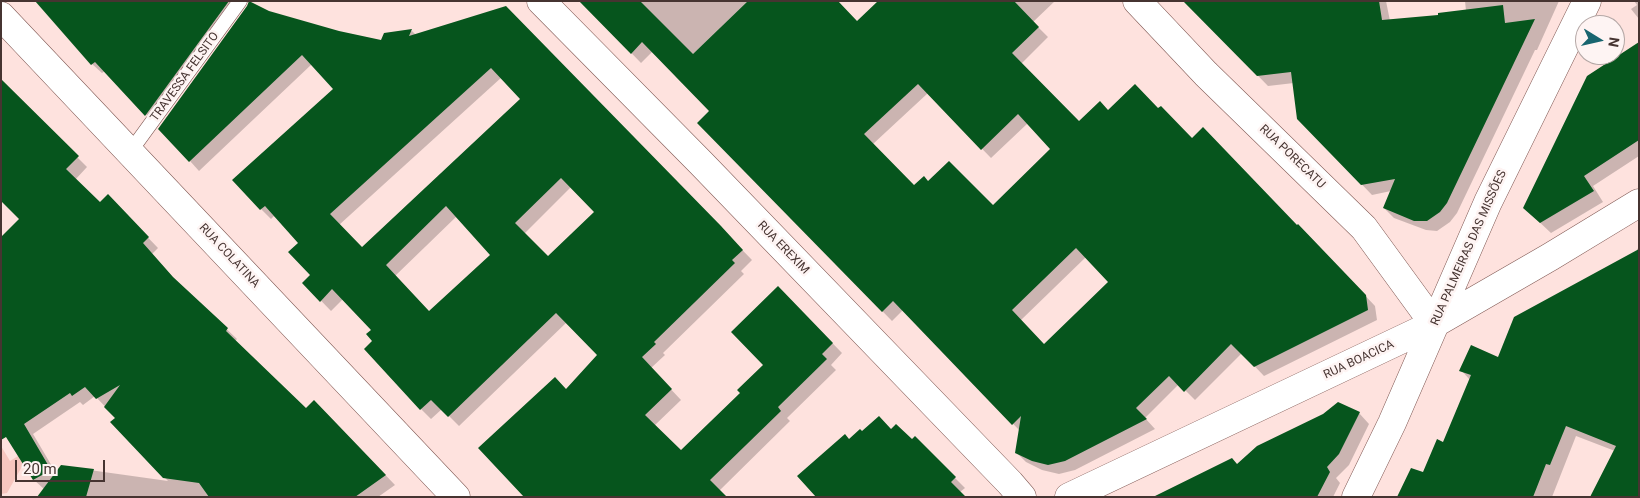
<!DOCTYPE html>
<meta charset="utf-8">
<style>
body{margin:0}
#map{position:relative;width:1640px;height:498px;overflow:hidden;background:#fee2de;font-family:Roboto,sans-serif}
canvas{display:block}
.frame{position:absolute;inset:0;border:2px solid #463431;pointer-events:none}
.north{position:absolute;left:1575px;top:15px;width:50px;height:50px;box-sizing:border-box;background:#fef4f3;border:1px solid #b4a7a5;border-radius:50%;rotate:99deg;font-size:14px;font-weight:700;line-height:20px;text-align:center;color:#463431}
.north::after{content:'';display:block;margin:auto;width:18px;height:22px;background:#19656f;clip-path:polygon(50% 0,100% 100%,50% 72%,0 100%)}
.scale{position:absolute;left:15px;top:460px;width:90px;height:22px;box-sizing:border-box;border:2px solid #463431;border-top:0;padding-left:6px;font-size:15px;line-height:18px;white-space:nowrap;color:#463431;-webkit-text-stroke:4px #fef4f3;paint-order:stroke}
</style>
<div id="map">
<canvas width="1640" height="498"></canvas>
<div class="frame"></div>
<div class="north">N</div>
<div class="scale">20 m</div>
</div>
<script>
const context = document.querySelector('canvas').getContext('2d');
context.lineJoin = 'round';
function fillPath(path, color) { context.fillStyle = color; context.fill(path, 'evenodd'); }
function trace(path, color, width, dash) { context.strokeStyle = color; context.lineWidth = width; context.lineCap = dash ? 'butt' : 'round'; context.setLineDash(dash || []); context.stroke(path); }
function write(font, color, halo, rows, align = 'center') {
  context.font = font + ' Roboto,sans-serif'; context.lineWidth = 5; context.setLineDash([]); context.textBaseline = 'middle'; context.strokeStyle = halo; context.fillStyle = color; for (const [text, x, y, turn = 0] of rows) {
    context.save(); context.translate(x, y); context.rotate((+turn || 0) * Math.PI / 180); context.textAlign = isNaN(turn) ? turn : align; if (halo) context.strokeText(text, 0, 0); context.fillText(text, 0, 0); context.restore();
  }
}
const green = new Path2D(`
 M 1,446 L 10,461 L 18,456 L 24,463 L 7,493 L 1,494 Z`);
const shadow = new Path2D(`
 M 39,1 L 248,1 L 249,2 L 242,5 L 156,125 L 105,71 L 102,73 L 92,64 Z
 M 581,1 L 837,1 L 857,23 L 885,1 L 1055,1 L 1033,22 L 1048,37 L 1021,64 L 1079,123 L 1108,112 L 1158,110 L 1308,235 L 1375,306 L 1377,320 L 1264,376 L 1242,353 L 1195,400 L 1179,384 L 1145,418 L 1155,429 L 1075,470 L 1059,474 L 1042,470 L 1026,462 L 1016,452 L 1020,431 L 903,310 L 892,321 L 698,123 L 711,111 L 653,51 L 641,63 ZM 928,93 L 991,158 L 1028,123 L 1052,149 L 993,207 L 928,183 L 914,187 L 873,144 ZM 1086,257 L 1110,282 L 1044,346 L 1020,321 Z
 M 1185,1 L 1386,1 L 1390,21 L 1440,16 L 1466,11 L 1465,1 L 1559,1 L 1537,50 L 1535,50 L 1457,213 L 1450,222 L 1437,231 L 1426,230 L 1394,218 L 1384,208 L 1391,191 L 1372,195 L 1298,118 L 1294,83 L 1268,86 Z
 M 1634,1 L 1639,1 L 1639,19 L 1631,9 L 1637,5 Z
 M 506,7 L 752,260 L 741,271 L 744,274 L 663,353 L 665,355 L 651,368 L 681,400 L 654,426 L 681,452 L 741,393 L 765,365 L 778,287 L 842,353 L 831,365 L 836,370 L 787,418 L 790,421 L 719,491 L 566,390 L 599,355 L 567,322 L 459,426 L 442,409 L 431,419 L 421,409 L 366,349 L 374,341 L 373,330 L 343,299 L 331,311 L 304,283 L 312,275 L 300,243 L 275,215 L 271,219 L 261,209 L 335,89 L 312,64 L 199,171 L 190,161 L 269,12 L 339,32 L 381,41 L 385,34 L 412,31 L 416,35 ZM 502,77 L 522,99 L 362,249 L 339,225 ZM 571,187 L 596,212 L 548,258 L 524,234 ZM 457,216 L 492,255 L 430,313 L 395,276 Z
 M 1639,43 L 1639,156 L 1593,186 L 1603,202 L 1551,233 L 1535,218 Z
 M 1,81 L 87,167 L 75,180 L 100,204 L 108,196 L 158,248 L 152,254 L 179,284 L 237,339 L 235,341 L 306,409 L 324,411 L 395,485 L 378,497 L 39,497 L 44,489 L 34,480 L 1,427 L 20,219 ZM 95,396 L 116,418 L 112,422 L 168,481 L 61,466 L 56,473 L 33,434 L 80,402 L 83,405 Z
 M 1639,248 L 1639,497 L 1615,451 L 1576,436 L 1552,497 L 1399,497 L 1424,474 L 1444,443 L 1470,380 L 1461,370 L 1498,358 L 1638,251 L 1637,249 Z
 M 1359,413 L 1369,424 L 1349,465 L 1336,478 L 1340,483 L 1333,497 L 1156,497 L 1238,466 Z
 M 891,430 L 912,441 L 915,438 L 965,488 L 960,492 L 850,441 L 862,433 Z`);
const building = new Path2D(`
 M 35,1 L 229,1 L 145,116 L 95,62 L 91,65 Z
 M 249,1 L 269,11 L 339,31 L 381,40 L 384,33 L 412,29 L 409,36 L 506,6 L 721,226 L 743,250 L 732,260 L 735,263 L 654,342 L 656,344 L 642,357 L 672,389 L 645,415 L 681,450 L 740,393 L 737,390 L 763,365 L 731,332 L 778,286 L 833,343 L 822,354 L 827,359 L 778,407 L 781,411 L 710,480 L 727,497 L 524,497 L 478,448 L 555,377 L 566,389 L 597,355 L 556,313 L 448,417 L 431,400 L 420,410 L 364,349 L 372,341 L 366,334 L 371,330 L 332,289 L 320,302 L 302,283 L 310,275 L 288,252 L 298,243 L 265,206 L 260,210 L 232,180 L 333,89 L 302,55 L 189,162 L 158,129 L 247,6 ZM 491,68 L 520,99 L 362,247 L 330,214 ZM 561,178 L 594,212 L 548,256 L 515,223 ZM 446,206 L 490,255 L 429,311 L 386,265 Z
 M 579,1 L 640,1 L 693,54 L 748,1 L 838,1 L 857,21 L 878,1 L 1014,1 L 1039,27 L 1012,53 L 1079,121 L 1100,101 L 1108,110 L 1135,84 L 1158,108 L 1161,106 L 1192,138 L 1203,127 L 1297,225 L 1298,224 L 1366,295 L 1368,310 L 1254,367 L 1231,344 L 1184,392 L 1169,376 L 1136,408 L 1147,419 L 1065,461 L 1048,465 L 1032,461 L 1015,453 L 1021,416 L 1012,425 L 893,301 L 882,312 L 697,123 L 709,111 L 642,42 L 631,54 ZM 918,84 L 981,150 L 1018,114 L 1050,149 L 993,205 L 949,161 L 928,181 L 924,176 L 914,185 L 864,134 ZM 1076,248 L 1108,282 L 1044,344 L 1012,310 Z
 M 1183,1 L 1379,1 L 1382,20 L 1438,15 L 1438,13 L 1503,5 L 1505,23 L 1535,19 L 1447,203 L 1440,212 L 1427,221 L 1414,221 L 1383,208 L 1395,179 L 1361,185 L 1297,119 L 1291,72 L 1257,76 Z
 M 1639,42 L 1639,140 L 1584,176 L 1594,191 L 1540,223 L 1523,208 L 1587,76 Z
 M 1,79 L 79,156 L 66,169 L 100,202 L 108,194 L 149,237 L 143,243 L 173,277 L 228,328 L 226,331 L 306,408 L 314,400 L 386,475 L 355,497 L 209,497 L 199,483 L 163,478 L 110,422 L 115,418 L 104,407 L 120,385 L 96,399 L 85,387 L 72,396 L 70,393 L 24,424 L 51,470 L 33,480 L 6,437 L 1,440 L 1,237 L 19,219 L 1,201 Z
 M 1639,249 L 1639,497 L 1590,497 L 1616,446 L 1566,426 L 1550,465 L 1546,464 L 1533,497 L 1397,497 L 1411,468 L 1423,472 L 1437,439 L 1443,442 L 1471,375 L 1459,371 L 1471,345 L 1498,357 L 1514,317 Z
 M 1338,402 L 1360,412 L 1339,454 L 1327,467 L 1330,472 L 1317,497 L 1153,497 L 1232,458 L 1237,464 L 1257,446 L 1323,414 Z
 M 879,416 L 891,429 L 896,424 L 912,439 L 915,436 L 956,477 L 951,482 L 966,497 L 816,497 L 797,476 L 845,434 L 849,439 L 860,429 L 862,431 Z
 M 61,465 L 94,469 L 86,497 L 37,497 Z`);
const lane = new Path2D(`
 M 130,152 L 240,1`);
const street = new Path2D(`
 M 541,1 L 701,163 L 1010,483 L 1022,497
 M 1137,1 L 1206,74 L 1364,228 L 1434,324
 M 1,16 L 456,497
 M 1069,497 L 1434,324 L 1550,257 L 1639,203
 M 1356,497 L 1392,423 L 1488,202 L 1587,1`);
const streetNames = [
 ["TRAVESSA FELSITO",185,77,-54],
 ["RUA PORECATU",1292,157,44],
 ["RUA EREXIM",783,248,46],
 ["RUA PALMEIRAS DAS MISSÕES",1469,248,-66],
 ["RUA COLATINA",229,256,47],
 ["RUA BOACICA",1359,360,-25]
];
fillPath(green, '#f6c6bf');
fillPath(shadow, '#0003');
fillPath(building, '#06551d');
trace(lane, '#805954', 15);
trace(street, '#805954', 29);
trace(lane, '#fff', 14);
trace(street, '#fff', 28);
write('12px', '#463431', '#fef4f3', streetNames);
</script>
